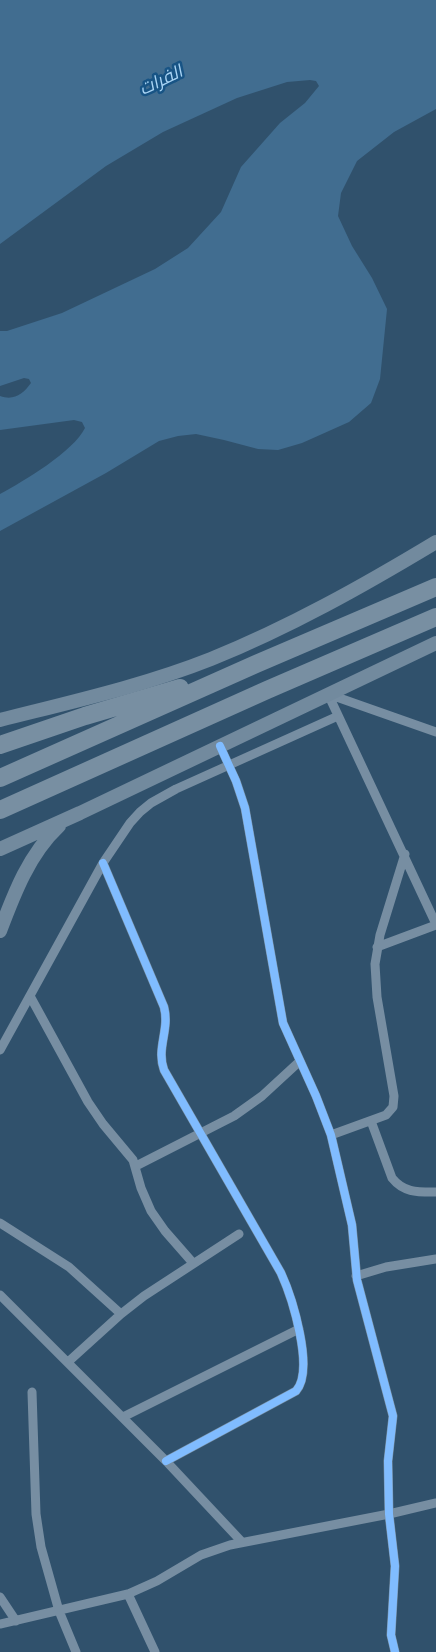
<!DOCTYPE html>
<meta charset="utf-8">
<style>
body{margin:0}
canvas{display:block;background:#30516c}
</style>
<canvas width="436" height="1652"></canvas>
<script>
const context = document.querySelector('canvas').getContext('2d');
context.lineJoin = 'round';
function fillPath(path, color) { context.fillStyle = color; context.fill(path, 'evenodd'); }
function trace(path, color, width, dash) { context.strokeStyle = color; context.lineWidth = width; context.lineCap = dash ? 'butt' : 'round'; context.setLineDash(dash || []); context.stroke(path); }
function write(font, color, halo, rows, align = 'center') {
  context.font = font + ' "Fira Sans Condensed",Cairo,sans-serif'; context.lineWidth = 5; context.setLineDash([]); context.textBaseline = 'middle'; context.strokeStyle = halo; context.fillStyle = color; for (const [text, x, y, turn = 0] of rows) {
    context.save(); context.translate(x, y); context.rotate((+turn || 0) * Math.PI / 180); context.textAlign = isNaN(turn) ? turn : align; if (halo) context.strokeText(text, 0, 0); context.fillText(text, 0, 0); context.restore();
  }
}
const water = new Path2D(`
 M 0,0 L 436,0 L 436,109 L 394,132 L 357,161 L 341,193 L 338,216 L 352,246 L 372,278 L 387,309 L 380,379 L 371,403 L 349,422 L 302,443 L 278,450 L 258,449 L 224,440 L 196,434 L 178,436 L 159,441 L 106,473 L 0,531 L 0,494 C 24,481 73,452 85,428 L 82,422 L 74,420 L 0,430 L 0,396 C 14,401 23,394 31,383 L 29,379 L 24,378 L 0,386 L 0,331 L 7,331 L 62,313 L 155,269 L 188,248 L 221,212 L 241,167 L 280,123 L 305,103 L 319,86 L 316,81 L 310,80 L 287,82 L 237,98 L 163,132 L 106,166 L 0,244 Z`);
const street = new Path2D(`
 M 328,694 L 436,924
 M 328,694 L 436,732
 M 220,746 L 236,781 L 245,808 L 283,1023 L 316,1096 L 331,1135 L 352,1225 L 357,1280 L 393,1416 L 388,1461 L 389,1514 L 395,1566 L 391,1635 L 395,1652
 M 103,863 L 164,1007 C 170,1030 156,1048 164,1070 L 281,1273 C 292,1297 315,1370 296,1391 L 166,1461
 M 377,947 L 436,925
 M 30,996 L 88,1102 L 103,1124 L 133,1160 L 141,1188 L 151,1211 L 165,1231 L 193,1263
 M 0,1050 L 103,863 L 130,823 L 140,812 L 151,803 L 176,789 L 338,716
 M 371,1121 L 392,1178 C 404,1193 418,1192 436,1192
 M 331,1135 L 386,1115 L 393,1107 L 394,1096 L 377,997 L 375,964 L 380,935 L 405,854
 M 136,1166 L 234,1116 L 262,1096 L 300,1061
 M 0,1223 L 69,1267 L 121,1314
 M 356,1276 L 386,1267 L 436,1259
 M 0,1295 L 166,1461 L 241,1541
 M 68,1362 L 121,1314 L 144,1296 L 239,1234
 M 32,1392 L 36,1514 L 41,1547 L 59,1611 L 76,1652
 M 123,1417 L 299,1329
 M 128,1594 L 155,1652
 M 0,1597 L 16,1621
 M 0,1624 L 128,1594 L 157,1581 L 201,1555 L 230,1545 L 389,1514 L 436,1503`);
const secondary = new Path2D(`
 M 0,720 C 71,702 143,686 211,659 C 290,627 363,586 436,542
 M 0,849 L 80,813 L 436,643
 M 0,931 C 14,894 29,854 59,826`);
const highway = new Path2D(`
 M 0,745 L 85,716 L 180,688
 M 0,778 L 256,664 L 436,587
 M 0,810 L 267,690 L 436,617`);
const cycleway = new Path2D(`
 M 220,746 L 236,781 L 245,808 L 283,1023 L 316,1096 L 331,1135 L 352,1225 L 357,1280 L 393,1416 L 388,1461 L 389,1514 L 395,1566 L 391,1635 L 395,1652
 M 103,863 L 164,1007 C 170,1030 156,1048 164,1070 L 281,1273 C 292,1297 315,1370 296,1391 L 166,1461`);
const waterNames = [
 ["الفرات",161,81,-26]
];
fillPath(water, '#416d90');
trace(street, '#778ea2', 9);
trace(secondary, '#728a9e', 14);
trace(highway, '#788fa2', 18);
trace(cycleway, '#80bcff', 8);
write('italic 18px', '#a9d4f4', '#185485', waterNames);
</script>
